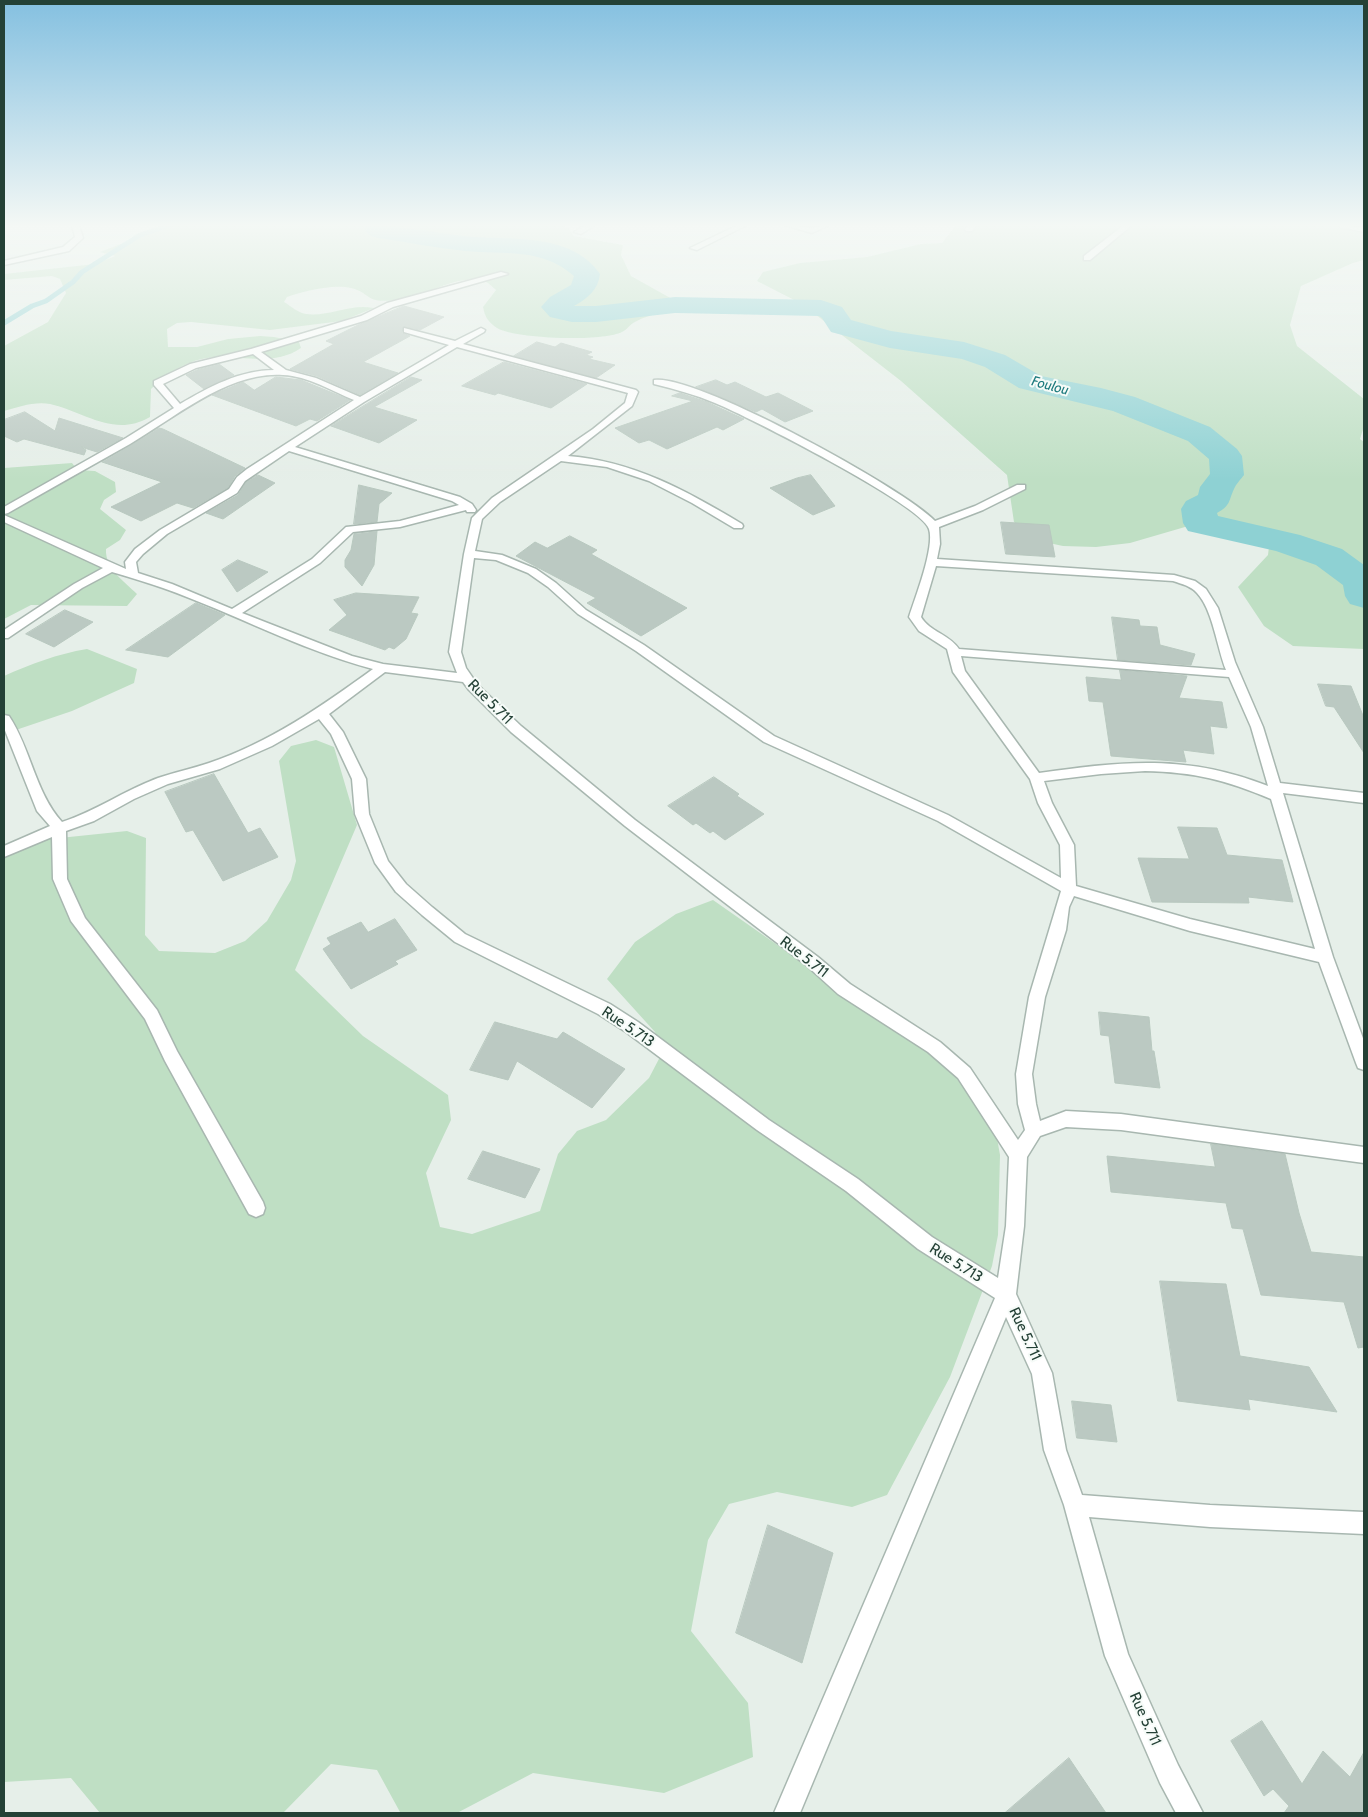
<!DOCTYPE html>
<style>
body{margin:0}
#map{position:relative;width:1368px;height:1817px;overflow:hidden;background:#e6efe9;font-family:Cabin,sans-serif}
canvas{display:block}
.frame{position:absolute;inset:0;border:5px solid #244136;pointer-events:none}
</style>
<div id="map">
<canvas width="1368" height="1817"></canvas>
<div class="frame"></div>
</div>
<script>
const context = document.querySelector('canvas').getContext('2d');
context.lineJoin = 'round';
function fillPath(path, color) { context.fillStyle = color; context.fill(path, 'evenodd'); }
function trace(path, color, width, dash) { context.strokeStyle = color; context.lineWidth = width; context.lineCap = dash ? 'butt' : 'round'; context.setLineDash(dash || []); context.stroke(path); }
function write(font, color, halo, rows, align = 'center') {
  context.font = font + ' Cabin,sans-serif'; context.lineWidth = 4; context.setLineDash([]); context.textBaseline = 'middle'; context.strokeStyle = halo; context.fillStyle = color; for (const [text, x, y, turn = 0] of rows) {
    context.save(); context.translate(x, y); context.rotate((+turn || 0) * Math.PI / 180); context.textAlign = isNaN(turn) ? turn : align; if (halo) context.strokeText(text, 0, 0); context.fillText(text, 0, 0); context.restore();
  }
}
const green = new Path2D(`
 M 177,225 L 556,225 L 567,227 L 574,236 L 623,245 L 621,255 L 631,276 L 692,310 C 678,309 650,314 637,321 C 631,323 627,330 622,332 C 603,342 515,339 497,328 C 488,322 485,317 483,307 L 496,290 C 492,287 488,282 484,281 C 461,275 437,289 417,296 C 410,298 401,299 394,300 C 366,304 371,293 351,288 C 332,284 306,291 287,297 L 284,302 C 291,306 298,313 306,314 C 329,317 350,303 374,308 L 342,321 L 270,330 L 191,322 L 177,323 L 167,329 L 168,347 L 197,347 L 228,339 L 260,336 L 274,337 L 299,342 L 301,348 C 276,365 248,357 219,357 C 192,357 170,371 151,389 L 150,417 C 114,438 85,412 50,404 C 35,401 18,407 4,411 L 4,346 L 48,322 L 66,293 L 60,279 L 52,276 L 4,280 L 4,274 L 95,264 L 115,256 L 100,252 L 146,234 Z
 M 956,225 L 1364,225 L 1364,260 L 1353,263 L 1301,286 L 1290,325 L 1297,346 L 1364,399 L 1364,426 L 1360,439 L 1364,442 L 1364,649 L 1293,646 L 1264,626 L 1238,587 L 1268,555 L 1270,538 L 1243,524 L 1209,520 L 1130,543 L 1096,547 L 1063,546 L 1030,539 L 1014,522 L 1007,475 L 901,381 L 802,304 L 757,281 L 763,272 L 800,263 L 867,257 L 921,244 L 942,243 Z
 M 72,463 L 78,470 L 95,471 L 115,482 L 116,492 L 104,500 L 100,509 L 126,530 L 120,540 L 106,549 C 105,569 124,581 137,594 L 127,606 L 31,605 L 4,619 L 4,468 Z
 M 87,649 L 137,669 L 134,683 L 72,711 L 4,734 L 4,676 C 31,664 57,654 87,649 Z
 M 316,740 L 334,747 L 357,825 L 295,970 L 363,1036 L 448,1095 L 451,1120 L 426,1173 L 440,1227 L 472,1234 L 540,1211 L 558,1154 L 577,1131 L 606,1120 L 649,1078 L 661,1055 L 655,1032 L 607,979 L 635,942 L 676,914 L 713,900 L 949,1065 L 995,1127 L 1000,1155 L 998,1235 L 992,1266 L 950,1377 L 887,1495 L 852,1507 L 777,1492 L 729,1504 L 708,1540 L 691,1631 L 748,1703 L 753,1757 L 664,1793 L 533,1773 L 457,1813 L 405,1813 L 400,1812 L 377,1770 L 331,1764 L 283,1813 L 100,1813 L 71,1778 L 4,1782 L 4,855 L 50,839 L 127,831 L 146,838 L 145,935 L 159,951 L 215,953 L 245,941 L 267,921 L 291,880 L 296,861 L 279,761 L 291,746 Z`);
const stream = new Path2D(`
 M 4,323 L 32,306 L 46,301 L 73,282 L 82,272 L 140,235 L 170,225`);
const river = new Path2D(`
 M 364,225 C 398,225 430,232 464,236 C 508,241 571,231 600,274 C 598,290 588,298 574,306 L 596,306 L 675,297 L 821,300 L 842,307 L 851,320 L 891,331 L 964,342 L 1005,355 L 1041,376 L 1101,388 L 1135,397 L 1210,427 L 1237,449 L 1242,456 L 1244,475 C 1241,479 1236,484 1234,489 C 1228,502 1231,505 1217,513 L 1218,516 L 1300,535 L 1342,549 L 1364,565 L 1364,608 L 1350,604 L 1345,596 L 1343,585 L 1316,565 L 1276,551 L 1188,531 L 1183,523 L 1181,509 L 1186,501 L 1198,495 L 1200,487 L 1210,474 L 1209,459 L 1188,441 L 1113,411 L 1019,388 L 985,367 L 962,359 L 890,348 L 831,332 L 822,318 L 819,316 L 675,313 L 596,322 L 572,322 L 550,317 L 541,307 L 550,297 L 571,285 L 574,276 C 541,247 505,255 465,251 C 436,248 407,242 378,238 C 371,236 364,234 364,225 Z`);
const building = new Path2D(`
 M 404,306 L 444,317 L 420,330 L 403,327 L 402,333 L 410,336 L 363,362 L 398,373 L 360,395 L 317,376 L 290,369 L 334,344 L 326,341 L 358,325 Z
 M 537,342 L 555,347 L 561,343 L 592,352 L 586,355 L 593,357 L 589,359 L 615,365 L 596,378 L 514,356 Z
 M 504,362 L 587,384 L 551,408 L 498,393 L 495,395 L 462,386 Z
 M 219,364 L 234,375 L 204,389 L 186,375 L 197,370 Z
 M 276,377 L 301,380 L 350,400 L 317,421 L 310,419 L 296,426 L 212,395 L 243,382 L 254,390 Z
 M 411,377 L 422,380 L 374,407 L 417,420 L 379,443 L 331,426 Z
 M 716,380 L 727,385 L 735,382 L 766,397 L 778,393 L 813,411 L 785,422 L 762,409 L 756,412 L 696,387 Z
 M 680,393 L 707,402 L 744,419 L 723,430 L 717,427 L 667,449 L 649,440 L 639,443 L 615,428 L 693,401 L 672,396 Z
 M 25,412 L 55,431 L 59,418 L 123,438 L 97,452 L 81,447 L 86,450 L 84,455 L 24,439 L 17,442 L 4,436 L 4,420 Z
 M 159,428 L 163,429 L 245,468 L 235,476 L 228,488 L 193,508 L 177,503 L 141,521 L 111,507 L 162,482 L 102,462 Z
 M 258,475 L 275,483 L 223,519 L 206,513 L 238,495 L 246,482 Z
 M 811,475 L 835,506 L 813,515 L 770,488 L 797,478 Z
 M 359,485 L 392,493 L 379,504 L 377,522 L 354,524 Z
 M 1001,522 L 1049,525 L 1055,557 L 1006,554 Z
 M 377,531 L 374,565 L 362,586 L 345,567 L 345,560 L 351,550 L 354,534 Z
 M 570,536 L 597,550 L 591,554 L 687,608 L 641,636 L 587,603 L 596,598 L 516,556 L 535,542 L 547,548 Z
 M 238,560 L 268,572 L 237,592 L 222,570 Z
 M 356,593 L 419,597 L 411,613 L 418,614 L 406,639 L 394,649 L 389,647 L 385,650 L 329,630 L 347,615 L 334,600 Z
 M 196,603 L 225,615 L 168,657 L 126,650 Z
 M 65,610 L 93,622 L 54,647 L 26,634 Z
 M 1112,617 L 1139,620 L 1140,626 L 1157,627 L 1160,645 L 1195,654 L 1191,665 L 1118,660 Z
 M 1120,670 L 1187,676 L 1179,698 L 1222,702 L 1227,728 L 1210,726 L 1214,754 L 1183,750 L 1186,762 L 1111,756 L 1103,702 L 1089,701 L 1086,677 L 1121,680 Z
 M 1318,684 L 1351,686 L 1364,718 L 1364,753 L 1334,707 L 1326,706 Z
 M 214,774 L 248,833 L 260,828 L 278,857 L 223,881 L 193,830 L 186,832 L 165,792 Z
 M 714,777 L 739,794 L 737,796 L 764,814 L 725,840 L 713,831 L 710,833 L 696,823 L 693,825 L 668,806 Z
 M 1178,827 L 1217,828 L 1227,855 L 1282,860 L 1293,902 L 1248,897 L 1249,903 L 1152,902 L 1138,858 L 1189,859 Z
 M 395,919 L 417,950 L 395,961 L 398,964 L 351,989 L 323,949 L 331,944 L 327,938 L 361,922 L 368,932 Z
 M 1099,1012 L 1149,1017 L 1152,1051 L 1154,1051 L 1160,1088 L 1115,1083 L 1109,1036 L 1101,1035 Z
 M 495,1022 L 557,1039 L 563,1032 L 625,1069 L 592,1108 L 517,1061 L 508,1080 L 470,1070 Z
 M 1211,1144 L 1285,1154 L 1299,1213 L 1311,1252 L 1364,1257 L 1364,1347 L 1358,1348 L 1344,1302 L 1261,1295 L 1243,1229 L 1232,1228 L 1226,1203 L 1111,1192 L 1107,1156 L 1215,1167 Z
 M 483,1151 L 540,1169 L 525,1198 L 468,1179 Z
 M 1160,1281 L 1226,1284 L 1240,1356 L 1309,1367 L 1337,1412 L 1248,1399 L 1250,1410 L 1178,1401 Z
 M 1072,1401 L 1111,1405 L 1117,1442 L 1077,1438 Z
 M 768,1525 L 833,1553 L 802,1663 L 736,1633 Z
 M 1262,1721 L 1302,1784 L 1323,1751 L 1350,1777 L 1364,1752 L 1364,1813 L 1284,1813 L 1289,1806 L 1273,1789 L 1264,1796 L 1231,1741 Z
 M 1069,1758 L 1106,1813 L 1005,1813 Z`);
const minor = new Path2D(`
 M 72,225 L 79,225 L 83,238 L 69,251 L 4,265 L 4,261 L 63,247 L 75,237 Z
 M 586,225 L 595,225 L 581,234 L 574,232 Z
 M 738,225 L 747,225 L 697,250 L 690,248 Z
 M 784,225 C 793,225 800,227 809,228 C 815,229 822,225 829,225 L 812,233 Z
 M 969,225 L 977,225 L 972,231 L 966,231 L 965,229 Z
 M 1124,225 L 1132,225 L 1090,260 L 1084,260 L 1084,256 Z
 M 1340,225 L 1364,228 L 1364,232 L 1340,227 Z
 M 501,272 L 508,274 L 393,307 L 367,320 L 261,352 L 286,370 L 316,378 L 360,397 L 449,345 L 404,332 L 404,328 L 455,341 L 481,328 L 485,330 L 484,332 L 463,344 L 636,390 L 638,392 L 632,406 L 568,456 C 633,461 687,491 742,524 L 743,526 L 742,528 L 734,528 L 692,503 L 649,481 L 607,467 L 561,461 L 500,502 L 482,519 L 475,551 L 502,555 L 536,569 L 556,583 L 586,610 L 644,645 L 774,736 L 948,815 L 1061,878 L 1060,845 L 1038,803 L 1030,779 L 953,672 L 947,649 L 919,631 L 909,617 C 915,598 935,547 929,529 C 922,505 747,416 715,403 C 696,395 675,389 654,384 L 654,380 C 694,373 904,488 935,521 L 975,506 L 1017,485 L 1025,485 L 1025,489 L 983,510 L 939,527 L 940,544 L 937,559 L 1174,575 L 1195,581 L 1206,589 L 1218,608 L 1235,662 L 1263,727 L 1280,783 L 1364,793 L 1364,803 L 1283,793 L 1333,957 L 1364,1041 L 1364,1070 L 1358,1068 L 1356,1063 L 1319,962 L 1190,931 L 1074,896 L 1069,907 L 1066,930 L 1045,997 L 1032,1074 L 1036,1104 L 1040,1121 L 1066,1111 L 1121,1114 L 1364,1147 L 1364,1163 L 1121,1130 L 1066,1127 L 1040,1136 L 1027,1157 L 1024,1226 L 1016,1294 L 1052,1373 L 1066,1450 L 1082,1495 L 1210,1505 L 1364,1512 L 1364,1534 L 1210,1527 L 1089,1517 L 1128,1654 L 1178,1765 L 1203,1813 L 1176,1813 L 1160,1783 L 1105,1656 L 1064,1505 L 1044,1450 L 1032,1374 L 1006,1317 L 800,1813 L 774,1813 L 995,1298 L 918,1249 L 846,1191 L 757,1130 L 626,1032 L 598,1014 L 455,942 L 422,915 L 396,892 L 375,863 L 355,814 L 352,779 L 331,734 L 319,719 L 272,746 L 220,769 L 168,784 L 134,799 L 94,821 L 66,831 L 67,879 L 85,918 L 157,1010 L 177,1051 L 263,1202 L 265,1208 L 263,1214 L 256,1217 L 249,1214 L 165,1061 L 145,1019 L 71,921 L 53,879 L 52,837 L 4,857 L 4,846 L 50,826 L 37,811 L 4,728 L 4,715 L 9,716 C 31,749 35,792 62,822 C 96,811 125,790 158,778 C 175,772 192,769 209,763 C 269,743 322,706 373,669 C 300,650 234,613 163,588 C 146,582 129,577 112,572 L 82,588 L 8,638 L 4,638 L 4,630 L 74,584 L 103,568 L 4,522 L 4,515 L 126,569 L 125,562 L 135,549 L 160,530 L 229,489 L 237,477 L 247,469 L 354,400 C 332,391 308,376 283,375 C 229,371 174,418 130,444 C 89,467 48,490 8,513 L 4,514 L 4,507 L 126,438 L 174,408 L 154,385 L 154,381 L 190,364 L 251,349 L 361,316 L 387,303 ZM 457,347 L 628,393 L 625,403 L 593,429 L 492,498 L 472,518 L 464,554 L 449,652 L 457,673 L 383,664 L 352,656 L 242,613 L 320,563 L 353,532 L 400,527 L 466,510 L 467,512 L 475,512 L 476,510 L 472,504 L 460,497 L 295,447 L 364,402 ZM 253,354 L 274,370 C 240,370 209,387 180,404 L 163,384 L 196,368 ZM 289,451 L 452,501 L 459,505 L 400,521 L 346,527 L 312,559 L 232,609 L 172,584 L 138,573 L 136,562 L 143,554 L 167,534 L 237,493 L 245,481 ZM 474,558 L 496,560 L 528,573 L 548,587 L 578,614 L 636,651 L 764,742 L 938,821 L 1061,891 L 1029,997 L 1016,1074 L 1018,1104 L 1025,1130 L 1018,1140 L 970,1068 L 940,1042 L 850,984 L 818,957 L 635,820 L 521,726 L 477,684 L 466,668 L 461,652 ZM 936,566 L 1173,581 C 1182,584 1191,586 1197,593 C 1213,610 1217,648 1226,670 L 959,649 C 949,634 930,632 921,617 ZM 961,656 L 1229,677 L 1251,727 L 1268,786 C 1187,754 1123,761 1039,773 L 965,671 ZM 385,672 L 463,682 L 469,690 L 511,732 L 625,826 L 806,965 L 838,994 L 928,1052 L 958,1078 L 1009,1157 L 1006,1226 L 998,1278 L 932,1237 L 858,1179 L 769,1120 L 638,1022 L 610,1004 L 465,934 L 432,907 L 406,884 L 388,861 L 369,814 L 366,779 L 343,732 L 329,714 ZM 1145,771 C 1194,772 1226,780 1271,799 L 1315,949 L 1190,919 L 1076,886 L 1074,845 L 1052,803 L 1044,781 L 1101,774 Z`);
const farWaternames = [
 ["Foulou",1050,386,15]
];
const streetNames = [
 ["Rue 5.711",490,702,45],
 ["Rue 5.711",804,957,38],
 ["Rue 5.713",628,1027,34],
 ["Rue 5.713",956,1263,32],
 ["Rue 5.711",1025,1334,65],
 ["Rue 5.711",1145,1719,66]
];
fillPath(green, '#bfdfc4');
trace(stream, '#8ed1d3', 5);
fillPath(river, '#8ed1d3');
fillPath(building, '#bbc9c2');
trace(building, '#b8c8bf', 1);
trace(minor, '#a8b7b0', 3);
fillPath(minor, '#fff');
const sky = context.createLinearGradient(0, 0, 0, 480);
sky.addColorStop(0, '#84c0e0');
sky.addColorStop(0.47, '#f4f8f5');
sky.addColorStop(1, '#f4f8f500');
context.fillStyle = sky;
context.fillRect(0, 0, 1368, 480);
write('italic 14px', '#1d7a7e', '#f6fbf8', farWaternames);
write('15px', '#244136', '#f6fbf8', streetNames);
</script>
